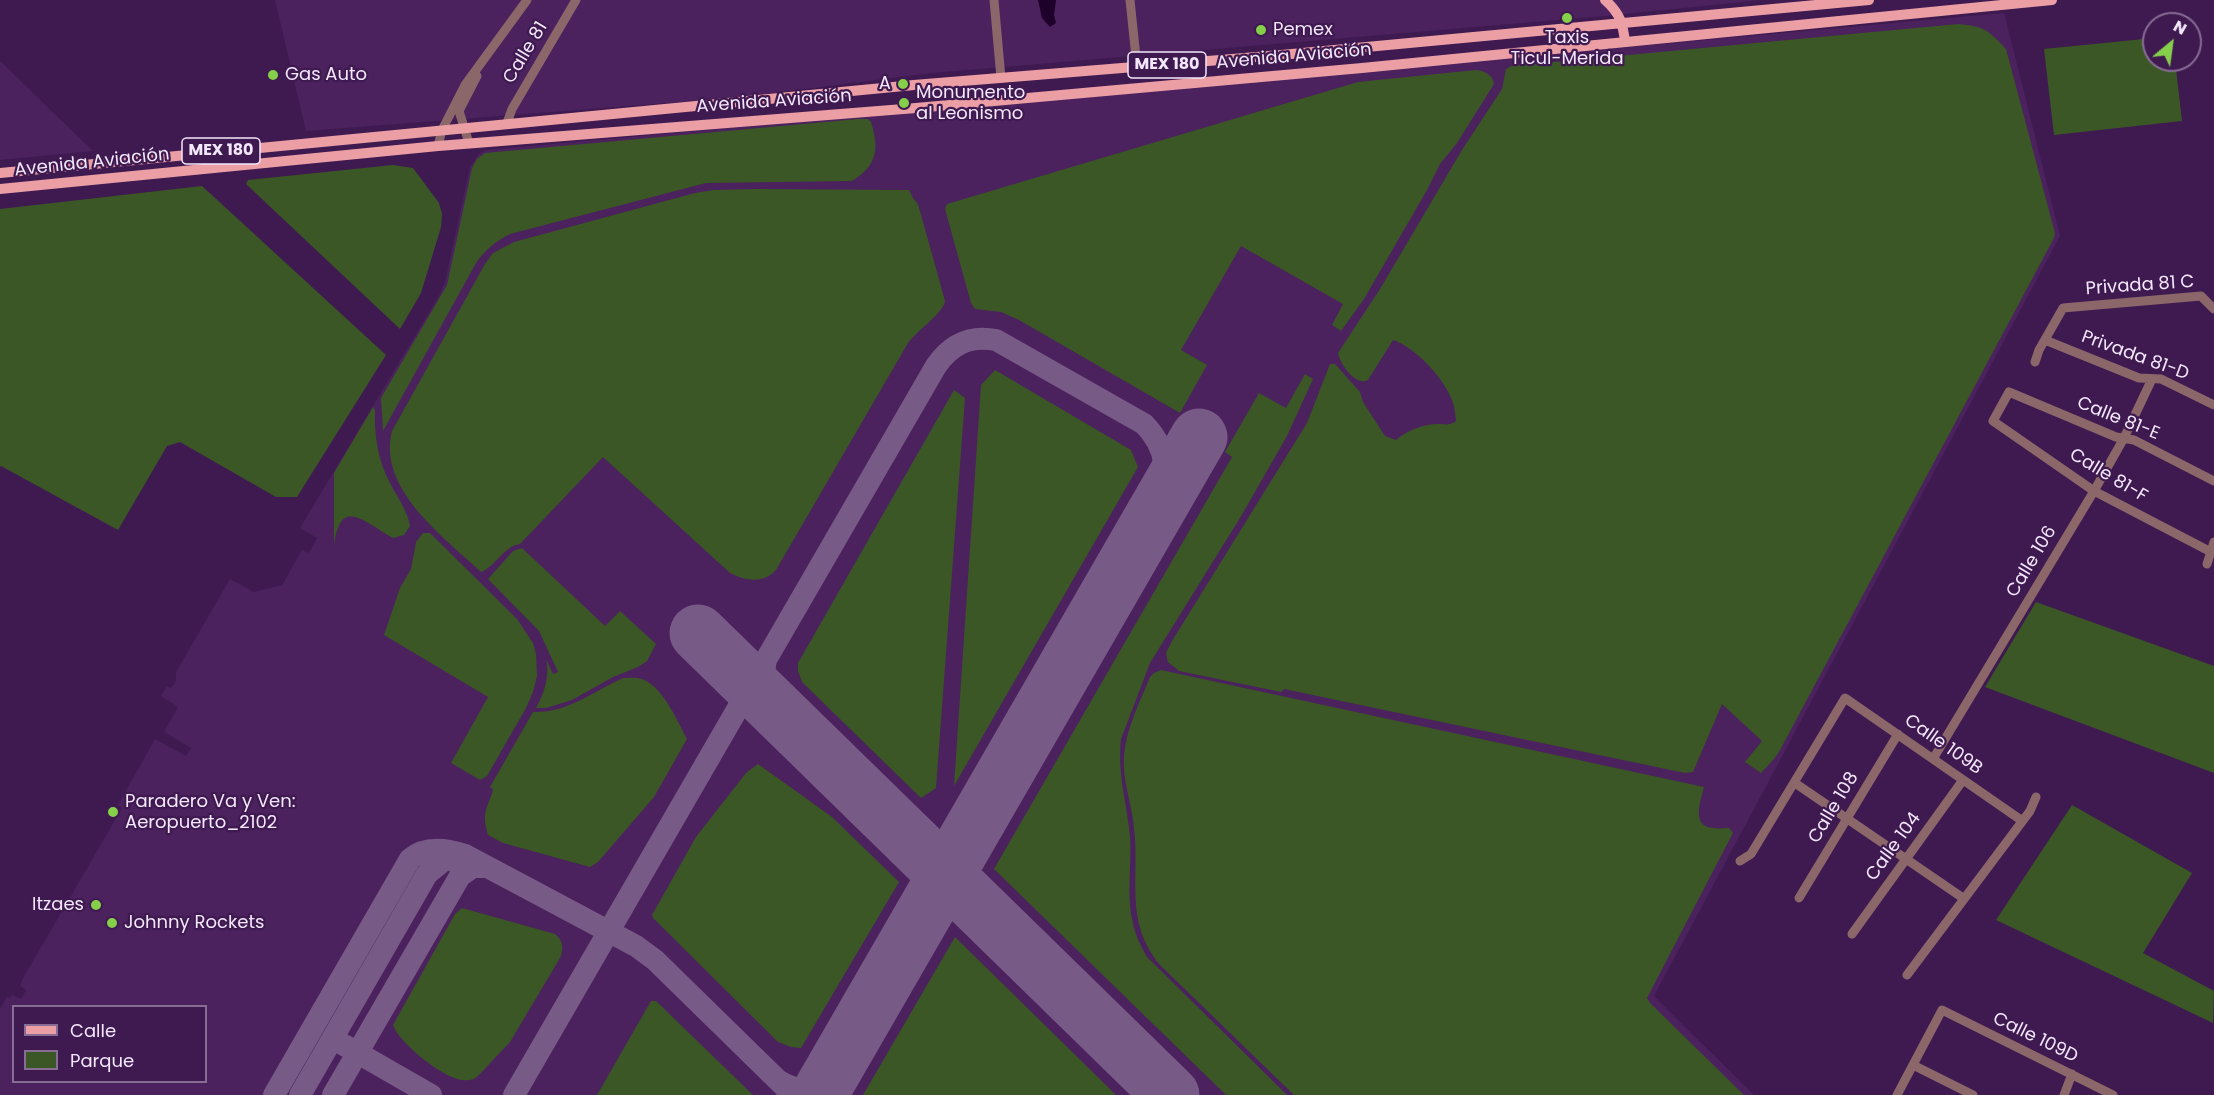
<!DOCTYPE html>
<meta charset="utf-8">
<style>
body{margin:0}
#map{position:relative;width:2214px;height:1095px;overflow:hidden;background:#3f1a50;font-family:Poppins,sans-serif}
canvas{display:block}
.legend{position:absolute;left:12px;top:1005px;width:195px;height:78px;box-sizing:border-box;background:#3f1a50;border:2px solid #876c94;margin:0;padding:8px 10px;list-style:none;font-size:18px;color:#f3e7fb}
.legend li{display:flex;align-items:center;gap:12px;height:30px}
.legend b{width:30px;border:2px solid #876c94}
.north{position:absolute;left:2142px;top:12px;width:60px;height:60px;box-sizing:border-box;background:#3f1a50;border:2px solid #876c94;border-radius:50%;rotate:29deg;font-size:16px;font-weight:700;line-height:24px;text-align:center;color:#f3e7fb}
.north::after{content:'';display:block;margin:auto;width:21px;height:27px;background:#86cf4b;clip-path:polygon(50% 0,100% 100%,50% 72%,0 100%)}
</style>
<div id="map">
<canvas width="2214" height="1095"></canvas>
<ul class="legend">
<li><b style="height:8px;background:#eb9fa5"></b>Calle</li>
<li><b style="height:16px;background:#3b5726"></b>Parque</li>
</ul>
<div class="north">N</div>
</div>
<script>
const context = document.querySelector('canvas').getContext('2d');
context.lineJoin = 'round';
function fillPath(path, color) { context.fillStyle = color; context.fill(path, 'evenodd'); }
function trace(path, color, width, dash) { context.strokeStyle = color; context.lineWidth = width; context.lineCap = dash ? 'butt' : 'round'; context.setLineDash(dash || []); context.stroke(path); }
function write(font, color, halo, rows, align = 'center') {
  context.font = font + ' Poppins,sans-serif'; context.lineWidth = 4.5; context.setLineDash([]); context.textBaseline = 'middle'; context.strokeStyle = halo; context.fillStyle = color; for (const [text, x, y, turn = 0] of rows) {
    context.save(); context.translate(x, y); context.rotate((+turn || 0) * Math.PI / 180); context.textAlign = isNaN(turn) ? turn : align; if (halo) context.strokeText(text, 0, 0); context.fillText(text, 0, 0); context.restore();
  }
}
const built = new Path2D(`
 M 275,0 L 1762,0 L 1605,16 L 932,73 L 733,98 L 306,131 Z
 M 2004,13 L 2060,236 L 1654,996 L 1754,1095 L 0,1095 L 0,1009 L 7,997 L 10,998 L 12,995 L 21,999 L 26,990 L 20,986 L 22,980 L 122,808 L 118,805 L 155,739 L 186,756 L 191,748 L 164,732 L 178,707 L 161,696 L 167,686 L 171,688 L 176,680 L 176,672 L 230,579 L 254,592 L 282,585 L 302,550 L 309,553 L 317,538 L 300,528 L 440,294 L 445,282 L 470,167 L 479,154 L 486,150 ZM 14,1006 L 206,1006 L 206,1082 L 14,1082 Z
 M 0,61 L 93,151 L 0,160 Z`);
const green = new Path2D(`
 M 1958,24 C 1985,26 1989,31 2006,49 L 2055,233 L 2054,238 L 1780,750 L 1774,759 L 1761,773 L 1745,762 L 1762,741 L 1722,704 L 1693,772 L 1685,773 L 1284,689 L 1281,692 L 1179,671 L 1168,662 L 1166,653 L 1172,641 L 1307,423 L 1330,364 L 1335,364 L 1360,392 L 1363,402 L 1385,436 L 1396,440 C 1406,431 1423,424 1437,424 C 1445,424 1449,426 1456,421 C 1455,415 1455,408 1453,403 C 1446,380 1415,347 1393,340 L 1368,380 C 1356,387 1340,364 1338,353 L 1380,289 L 1462,150 L 1502,89 L 1506,69 L 1511,66 Z
 M 2154,38 L 2154,60 L 2175,60 L 2182,121 L 2054,135 L 2044,49 Z
 M 1476,70 C 1485,71 1493,75 1494,84 L 1457,143 L 1440,164 L 1427,190 L 1364,299 L 1341,331 L 1332,325 L 1343,304 L 1241,246 L 1181,350 L 1207,365 L 1180,413 L 1019,320 L 1001,312 L 975,309 L 971,303 L 945,209 L 947,204 L 1358,82 Z
 M 858,119 L 868,119 L 871,122 C 879,148 878,165 852,181 L 706,183 L 510,234 C 496,241 485,250 476,263 L 383,431 L 381,398 L 447,285 L 472,168 L 477,159 L 485,153 Z
 M 393,165 L 413,168 L 439,203 L 442,214 L 441,227 L 421,293 L 400,329 L 246,184 L 248,180 Z
 M 202,186 L 386,355 L 297,497 L 276,497 L 180,442 L 167,446 L 118,530 L 1,466 L 0,467 L 0,209 Z
 M 754,189 L 909,190 L 913,198 L 918,204 L 945,301 C 944,312 916,332 908,343 L 776,570 C 763,584 746,581 730,573 L 603,457 L 520,544 C 504,546 496,566 481,572 C 444,537 377,489 392,431 L 485,264 L 493,253 L 514,242 L 695,193 L 713,190 Z
 M 995,370 L 1131,450 L 1138,467 L 954,786 L 981,385 Z
 M 1305,374 L 1313,379 L 1287,436 L 1240,518 L 1150,663 L 1121,739 C 1117,773 1127,803 1130,836 C 1132,864 1126,895 1133,923 C 1135,935 1141,946 1147,957 L 1287,1095 L 1226,1095 L 994,869 L 1232,457 L 1225,452 L 1259,393 L 1286,408 Z
 M 954,390 L 965,398 L 936,788 L 921,798 L 802,682 L 798,671 L 798,663 Z
 M 373,407 L 375,410 C 374,435 378,461 390,483 C 397,497 408,511 410,526 L 404,535 L 393,538 C 366,524 340,494 334,546 L 334,473 Z
 M 423,533 L 430,533 L 517,619 L 533,643 L 536,654 L 537,676 L 533,692 L 526,708 L 487,776 L 480,780 L 451,763 L 488,697 L 384,635 L 400,588 L 411,569 L 416,542 Z
 M 522,548 L 605,626 L 620,611 L 656,644 L 647,661 L 638,667 L 613,677 L 572,700 L 546,708 L 536,708 C 544,694 550,676 546,659 L 553,674 L 558,672 L 539,631 L 488,579 L 513,551 Z
 M 2036,602 L 2214,666 L 2214,773 L 1985,687 Z
 M 1161,670 L 1704,787 C 1701,800 1690,827 1714,828 C 1719,829 1724,828 1729,828 L 1733,833 L 1647,998 L 1650,1003 L 1744,1095 L 1294,1095 L 1160,965 C 1124,921 1140,880 1134,828 C 1132,804 1122,780 1124,756 C 1126,728 1140,702 1150,677 L 1154,673 Z
 M 623,678 C 628,678 636,677 642,679 C 664,688 676,719 687,739 L 654,797 L 598,862 L 590,867 L 503,843 L 488,835 C 485,825 483,815 488,804 C 490,798 492,795 493,789 L 490,787 L 533,712 C 568,713 592,692 623,678 Z
 M 758,764 L 832,817 L 899,882 L 801,1048 L 791,1047 L 778,1042 L 653,918 L 652,915 L 696,837 L 746,773 Z
 M 2072,805 L 2192,873 L 2143,953 L 2214,991 L 2213,1023 L 1996,920 Z
 M 462,908 L 555,934 C 563,940 564,949 560,958 L 510,1042 L 479,1075 C 474,1080 469,1081 462,1080 C 443,1078 399,1043 393,1025 L 455,914 Z
 M 955,937 L 1116,1095 L 863,1095 Z
 M 651,1001 L 656,1001 L 753,1095 L 597,1095 Z`);
const water = new Path2D(`
 M 1038,0 L 1056,0 L 1054,15 L 1056,23 L 1050,27 L 1042,18 Z`);
const taxiway = new Path2D(`
 M 766,660 C 761,681 769,697 781,714
 M 344,1045 L 431,1095
 M 779,1081 C 797,1092 814,1093 829,1078
 M 274,1095 L 410,859 C 425,846 447,849 465,855 L 636,946 L 655,960 L 793,1095
 M 300,1095 L 427,874 L 443,861 L 461,858
 M 333,1095 L 460,876 L 473,867 L 487,867
 M 514,1095 L 936,366 C 951,344 970,335 996,340 L 1144,424 C 1168,448 1169,476 1159,507`);
const runway = new Path2D(`
 M 698,633 L 1171,1095
 M 819,1095 L 1199,437`);
const minor = new Path2D(`
 M 994,0 L 1001,78
 M 1130,0 L 1137,67
 M 507,123 L 512,109 L 576,0
 M 469,143 L 459,111 L 477,76
 M 438,146 L 442,130 L 465,85 L 527,0
 M 2045,340 L 2139,378 L 2161,379 L 2214,405
 M 2035,362 L 2039,350 L 2063,308 L 2201,296 L 2214,309
 M 2211,552 L 2094,491 L 1993,421 L 2009,392 L 2116,437 L 2134,440 L 2214,481
 M 2207,564 L 2214,542
 M 1933,759 L 2094,491 L 2124,438 L 2152,379
 M 1795,783 L 1963,898
 M 1740,861 L 1751,854 L 1845,698 L 2021,820
 M 1799,898 L 1898,734
 M 1852,934 L 1963,780
 M 1907,975 L 2030,811 L 2036,797
 M 1913,1065 L 1973,1095
 M 1897,1095 L 1942,1010 L 2113,1095
 M 2064,1095 L 2072,1074`);
const major = new Path2D(`
 M 1605,0 C 1620,13 1623,24 1625,42
 M 0,173 L 914,85 L 1281,55 L 1869,0
 M 0,189 L 438,146 L 916,108 L 1362,68 L 2052,0`);
const markers = [
 [1567,18,6,"#86cf4b"],
 [1261,30,6,"#86cf4b"],
 [273,75,6,"#86cf4b"],
 [903,84,6,"#86cf4b"],
 [904,103,6,"#86cf4b"],
 [113,812,6,"#86cf4b"],
 [96,905,6,"#86cf4b"],
 [112,923,6,"#86cf4b"]
];
const shields = [
 [1167,65,78],
 [221,151,78]
];
const shieldNames = [
 ["MEX 180",1167,65],
 ["MEX 180",221,151]
];
const poiNames = [
 ["Pemex",1273,30],
 ["Taxis",1567,38,"center"],
 ["Ticul-Merida",1567,59,"center"],
 ["Gas Auto",285,75],
 ["A",891,84,"right"],
 ["Monumento",916,93],
 ["al Leonismo",916,114],
 ["Paradero Va y Ven:",125,802],
 ["Aeropuerto_2102",125,823],
 ["Itzaes",84,905,"right"],
 ["Johnny Rockets",124,923]
];
const streetNames = [
 ["Calle 81",526,53,-59],
 ["Avenida Aviación",1294,57,-5],
 ["Avenida Aviación",774,102,-4],
 ["Avenida Aviación",92,163,-6],
 ["Privada 81 C",2140,286,-4],
 ["Privada 81-D",2135,356,20],
 ["Calle 81-E",2118,419,22],
 ["Calle 81-F",2108,476,31],
 ["Calle 106",2032,562,-59],
 ["Calle 109B",1943,745,35],
 ["Calle 108",1834,808,-59],
 ["Calle 104",1894,847,-54],
 ["Calle 109D",2035,1038,26]
];
fillPath(built, '#4b215e');
fillPath(green, '#3b5726');
fillPath(water, '#1e012b');
trace(taxiway, '#785a86', 22);
trace(runway, '#785a86', 57);
trace(minor, '#8c676a', 9);
trace(major, '#eb9fa5', 10);
for (const [x, y, r, color] of markers) { const dot = new Path2D(); dot.arc(x, y, r, 0, 2 * Math.PI); context.fillStyle = color; context.fill(dot); trace(dot, '#3f1a50', 2); }
for (const [x, y, w] of shields) { const box = new Path2D(); box.roundRect(x - w / 2, y - 13, w, 26, 4.5); context.fillStyle = '#3f1a50'; context.fill(box); trace(box, '#f3e7fb', 1.5); }
write('bold 16px', '#f3e7fb', null, shieldNames);
write('18px', '#f3e7fb', '#3f1a50', poiNames, 'left');
write('18px', '#f3e7fb', '#3f1a50', streetNames);
</script>
